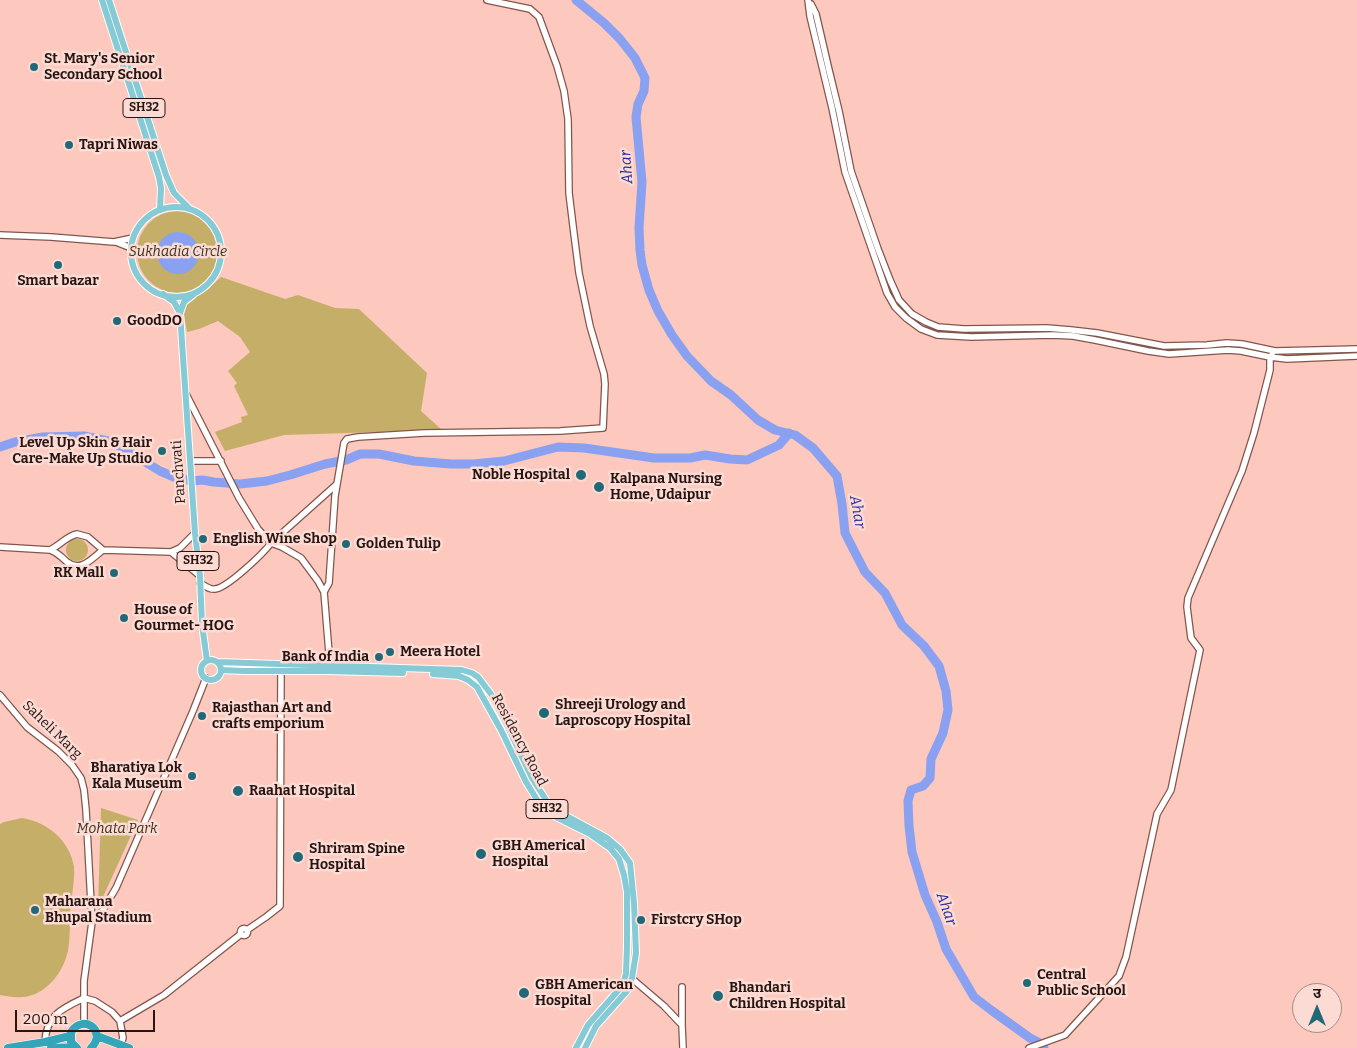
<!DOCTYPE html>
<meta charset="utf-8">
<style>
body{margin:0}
#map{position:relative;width:1357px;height:1048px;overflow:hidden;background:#fdc8bd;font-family:Bitter,"Noto Sans Devanagari",serif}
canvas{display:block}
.north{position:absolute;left:1292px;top:983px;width:50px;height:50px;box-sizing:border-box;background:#fcdbd4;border:1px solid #a78c86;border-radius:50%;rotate:0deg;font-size:14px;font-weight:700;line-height:20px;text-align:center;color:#281512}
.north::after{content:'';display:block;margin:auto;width:18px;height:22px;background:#216976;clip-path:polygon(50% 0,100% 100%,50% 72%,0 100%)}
.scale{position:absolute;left:15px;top:1010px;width:140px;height:22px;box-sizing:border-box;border:2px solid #281512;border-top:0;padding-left:6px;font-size:15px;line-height:18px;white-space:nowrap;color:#281512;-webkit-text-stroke:4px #fcdbd4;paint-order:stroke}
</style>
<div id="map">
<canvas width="1357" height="1048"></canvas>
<div class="north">उ</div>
<div class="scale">200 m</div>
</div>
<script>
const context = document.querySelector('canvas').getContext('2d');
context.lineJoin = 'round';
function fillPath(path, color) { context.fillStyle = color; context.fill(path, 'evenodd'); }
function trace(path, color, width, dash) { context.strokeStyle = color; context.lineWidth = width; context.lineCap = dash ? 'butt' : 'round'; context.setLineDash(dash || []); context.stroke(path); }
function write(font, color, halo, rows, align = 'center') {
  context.font = font + ' Bitter,serif'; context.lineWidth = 5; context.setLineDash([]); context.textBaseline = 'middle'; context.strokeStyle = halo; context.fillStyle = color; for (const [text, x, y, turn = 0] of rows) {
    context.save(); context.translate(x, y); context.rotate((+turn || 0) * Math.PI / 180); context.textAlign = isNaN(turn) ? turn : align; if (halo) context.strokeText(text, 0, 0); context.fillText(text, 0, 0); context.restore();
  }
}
const green = new Path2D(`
 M137 252a41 41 0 1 1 82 0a41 41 0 1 1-82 0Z
 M 221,277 L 285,299 L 298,295 L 335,308 L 359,309 L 427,373 L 421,411 L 442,430 L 284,435 L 225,451 L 215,432 L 242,422 L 241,417 L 248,415 L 234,386 L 237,383 L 228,371 L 250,352 L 240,337 L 218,321 L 199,329 L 187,332 L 184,315 L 187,301 L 209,288 Z
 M66 550a11 11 0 1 1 22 0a11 11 0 1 1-22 0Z
 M 101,808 L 138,820 L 98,908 Z
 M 22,818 C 48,822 70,841 74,867 C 75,880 71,900 70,913 C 70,925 70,939 68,951 C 63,973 46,995 23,997 C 15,998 7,996 0,995 L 0,824 L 4,822 Z`);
const water = new Path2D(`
 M157 253a21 21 0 1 1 42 0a21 21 0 1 1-42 0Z`);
const river = new Path2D(`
 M 576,0 L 604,23 L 620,39 L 635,58 L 645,78 L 644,91 L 638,104 L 636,117 L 642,182 L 639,228 L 640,250 L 642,265 L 649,290 L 658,311 L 672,335 L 687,356 L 711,381 L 731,395 L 758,420 L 775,430 L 795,435 L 813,448 L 837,476 L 842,504 L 845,533 L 865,572 L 885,593 L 902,625 L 924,646 L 939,666 L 946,691 L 948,710 L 943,733 L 931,759 L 930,778 L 923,786 L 911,790 L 908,801 L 909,826 L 912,852 L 925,895 L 937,922 L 946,949 L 974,997 L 991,1010 L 1030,1038 L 1040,1043 L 1044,1048
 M 0,447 L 15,442 L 43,437 L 84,436 L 108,441 L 126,449 L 137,457 L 160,471 L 174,477 L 192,481 L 202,480 L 214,482 L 240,484 L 267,481 L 290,475 L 325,464 L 346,460 L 360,454 L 379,454 L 414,461 L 451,464 L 473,464 L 504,461 L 558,447 L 584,448 L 654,458 L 690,458 L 705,455 L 730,459 L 747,460 L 779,445 L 789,433`);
const secondary = new Path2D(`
 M 808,0 L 810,16 L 832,108 L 845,172 L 887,293 L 895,307 L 906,318 L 921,329 L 937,335 L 971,337 L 1053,335 L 1073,336 L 1095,340 L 1148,351 L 1169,354 L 1228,350 L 1241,351 L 1270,357 L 1287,359 L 1357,356
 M 811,4 L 816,14 L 829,70 L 839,111 L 851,171 L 878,249 L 890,280 L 899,300 L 912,314 L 926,322 L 938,327 L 964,329 L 1047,328 L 1071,330 L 1097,333 L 1164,346 L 1207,345 L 1227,343 L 1242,344 L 1275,351 L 1357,349
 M 0,235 L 51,237 L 114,242 L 133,238
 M 116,242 L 131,248
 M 186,394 L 239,498 L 258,529 L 271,543 L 282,547 L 301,558 L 318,581 L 324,592 L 329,653 L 327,668
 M 191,461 L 221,461
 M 77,534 L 88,537 L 103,550 C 92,558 81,573 67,562 C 60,556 59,553 50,550 C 60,545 67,536 77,534 Z
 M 0,547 L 50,550
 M 103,550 L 171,552 L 180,548 L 195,533
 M 171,552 L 200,576
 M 200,583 C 205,586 210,590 215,589 C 227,588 263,554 271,543 L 337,484
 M 324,592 L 329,583 L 335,496 L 344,443 L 347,439 L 358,437 L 424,433 L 560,431 L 603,428 L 605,384 L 604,374 L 590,326 L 579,273 L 574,234 L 569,193 L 568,119 L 564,91 L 557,66 L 539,17 L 530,9 L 487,0
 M 0,695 L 27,727 L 58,751 L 72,765 L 81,778 L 84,790 L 86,810 L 92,922 L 84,981 L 84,1024
 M 92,922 L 101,913 L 116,888 L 193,711 L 206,678
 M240.5 932a3.5 3.5 0 1 1 7 0a3.5 3.5 0 1 1-7 0Z
 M 247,930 L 266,917 L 280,906 L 281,667
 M 630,977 L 664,1006 L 682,1025 L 683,1048
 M 120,1021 L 164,995 L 241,934
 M 682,1025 L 682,987
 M 45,1042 C 46,1015 63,1008 84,998 L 95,1001 L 112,1012 L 120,1021 L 123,1038 L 121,1044
 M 1029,1048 L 1065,1035 L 1119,976 L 1126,957 L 1157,814 L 1171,790 L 1200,650 L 1191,638 L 1187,607 L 1188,598 L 1242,471 L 1254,433 L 1270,370 L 1270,357 L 1272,355`);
const primary = new Path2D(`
 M 102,0 L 159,177 L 161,188 L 160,210
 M 109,0 L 166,175 L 174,193 L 190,209
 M131 252a45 45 0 1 1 90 0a45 45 0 1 1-90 0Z
 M 163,294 L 174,302 L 180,313 L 195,533 L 200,576 L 202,624 L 207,661
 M 180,313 L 184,302 L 193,295
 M201 670a10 10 0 1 1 20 0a10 10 0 1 1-20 0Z
 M 217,662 L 462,670 L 472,673 L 478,677 L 491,694 L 507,725 L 532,778 L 548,803 L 557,811 L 607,838 L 620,849 L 630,863 L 634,903 L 636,953 L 632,978 L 627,991 L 596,1026 L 585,1048
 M 221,670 L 244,671 L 327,671 L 403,673
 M 433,674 L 459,676 L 468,680 L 477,687 L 501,730 L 526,782 L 539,803 L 556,817 L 590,834 L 610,848 L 619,859 L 624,875 L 627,892 L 627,946 L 626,974 L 622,986 L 588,1025 L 576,1048`);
const highway = new Path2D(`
 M 97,1036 L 129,1048
 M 8,1048 L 45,1042 L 70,1036
 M 51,1048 L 75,1047
 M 77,1048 L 71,1042 L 71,1032 C 83,1013 108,1031 91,1048`);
const markers = [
 [34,67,5,"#216976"],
 [69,145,5,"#216976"],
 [58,265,5,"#216976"],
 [117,321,5,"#216976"],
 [162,451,5,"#216976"],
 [581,475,6,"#216976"],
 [599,487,6,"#216976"],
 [203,539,5,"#216976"],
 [346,544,5,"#216976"],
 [114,573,5,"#216976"],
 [124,618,5,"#216976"],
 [390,652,5,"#216976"],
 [379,657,5,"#216976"],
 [544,713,6,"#216976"],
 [202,716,5,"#216976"],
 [192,776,5,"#216976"],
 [238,791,6,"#216976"],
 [481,854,6,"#216976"],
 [298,857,6,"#216976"],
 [35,910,5,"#216976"],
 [641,920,5,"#216976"],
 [1027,983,5,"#216976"],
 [524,993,6,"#216976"],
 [718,996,6,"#216976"]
];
const shields = [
 [144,108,42],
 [198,561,42],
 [547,809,42]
];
const shieldNames = [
 ["SH32",144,108],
 ["SH32",198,561],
 ["SH32",547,809]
];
const poiNames = [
 ["St. Mary's Senior",44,59],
 ["Secondary School",44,75],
 ["Tapri Niwas",79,145],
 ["Smart bazar",58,281,"center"],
 ["GoodDO",127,321],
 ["Level Up Skin & Hair",152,443,"right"],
 ["Care-Make Up Studio",152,459,"right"],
 ["Noble Hospital",570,475,"right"],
 ["Kalpana Nursing",610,479],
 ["Home, Udaipur",610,495],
 ["English Wine Shop",213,539],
 ["Golden Tulip",356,544],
 ["RK Mall",104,573,"right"],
 ["House of",134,610],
 ["Gourmet- HOG",134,626],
 ["Meera Hotel",400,652],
 ["Bank of India",369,657,"right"],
 ["Shreeji Urology and",555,705],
 ["Laproscopy Hospital",555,721],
 ["Rajasthan Art and",212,708],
 ["crafts emporium",212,724],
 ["Bharatiya Lok",182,768,"right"],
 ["Kala Museum",182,784,"right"],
 ["Raahat Hospital",249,791],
 ["GBH Americal",492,846],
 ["Hospital",492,862],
 ["Shriram Spine",309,849],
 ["Hospital",309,865],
 ["Maharana",45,902],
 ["Bhupal Stadium",45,918],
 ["Firstcry SHop",651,920],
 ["Central",1037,975],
 ["Public School",1037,991],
 ["GBH American",535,985],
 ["Hospital",535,1001],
 ["Bhandari",729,988],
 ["Children Hospital",729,1004]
];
const parkNames = [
 ["Sukhadia Circle",178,252],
 ["Mohata Park",117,829]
];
const streetNames = [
 ["Panchvati",179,472,-94],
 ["Saheli Marg",52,730,44],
 ["Residency Road",519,740,62]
];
const waterNames = [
 ["Ahar",627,167,-94],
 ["Ahar",857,512,80],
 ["Ahar",946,909,71]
];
fillPath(green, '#c5ae67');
fillPath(water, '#8aa0f0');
trace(river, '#8aa0f0', 9);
trace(secondary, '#83564d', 8);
trace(primary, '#fff', 8);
trace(highway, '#fff', 9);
trace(secondary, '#fff', 5.5);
trace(primary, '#86cad5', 6);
trace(highway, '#35a6b9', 8);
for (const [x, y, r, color] of markers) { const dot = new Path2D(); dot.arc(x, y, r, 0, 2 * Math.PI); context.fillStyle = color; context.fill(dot); trace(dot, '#fcdbd4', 2); }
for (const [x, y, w] of shields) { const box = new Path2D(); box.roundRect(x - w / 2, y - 9.5, w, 19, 4); context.fillStyle = '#fcdbd4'; context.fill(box); trace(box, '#281512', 1); }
write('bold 12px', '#281512', null, shieldNames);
write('bold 14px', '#281512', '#fcdbd4', poiNames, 'left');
write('italic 14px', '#39321c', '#fcdbd4', parkNames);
write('14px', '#281512', '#fcdbd4', streetNames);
write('italic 15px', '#252a9d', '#fcdbd4', waterNames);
</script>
